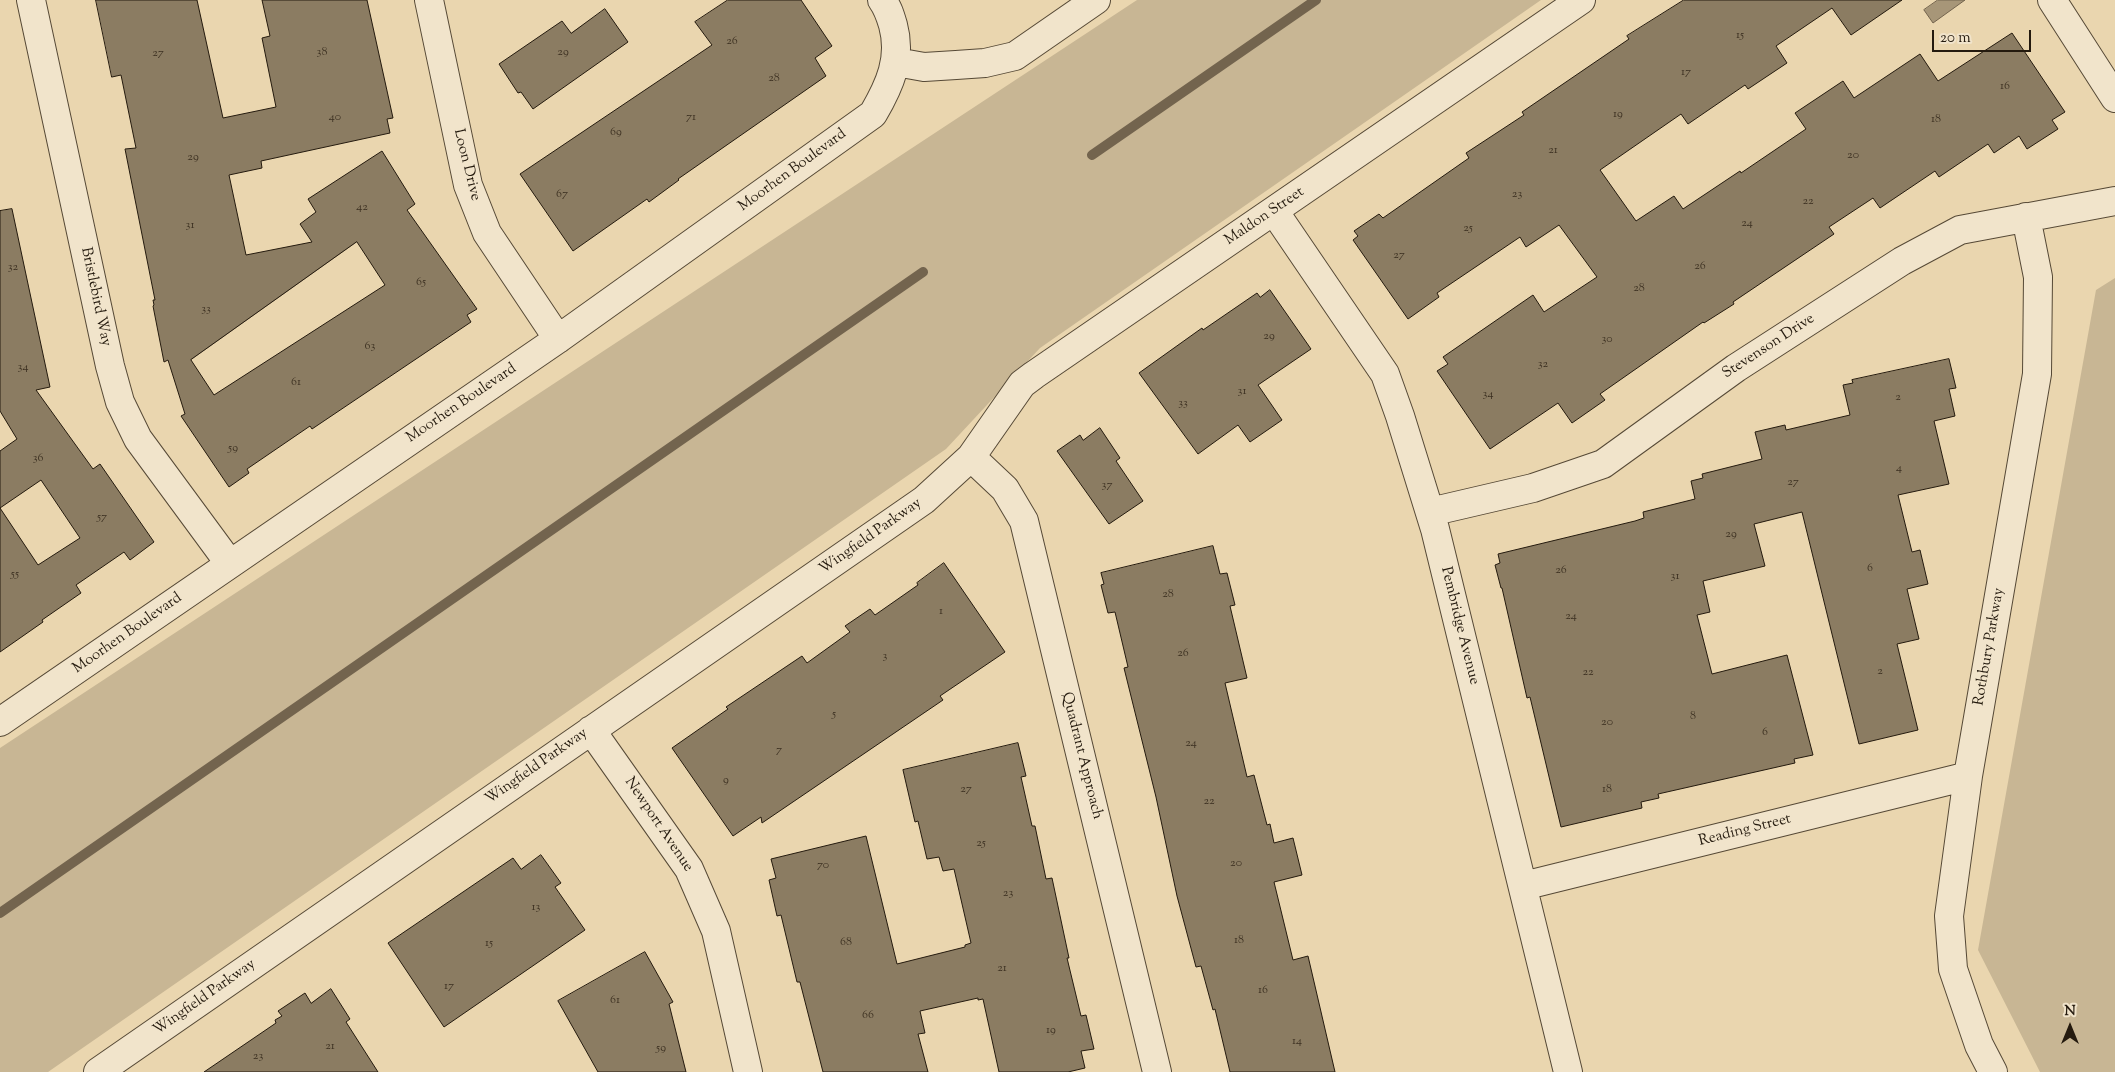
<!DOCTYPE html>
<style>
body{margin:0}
#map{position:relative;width:2115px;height:1072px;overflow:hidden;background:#ead6af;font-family:"Sorts Mill Goudy",serif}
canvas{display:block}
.north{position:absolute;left:2045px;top:1002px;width:50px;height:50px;-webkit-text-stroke:4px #f1e4cb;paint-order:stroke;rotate:0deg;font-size:14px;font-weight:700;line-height:20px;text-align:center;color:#241a0e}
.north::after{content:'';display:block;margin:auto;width:18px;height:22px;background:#241a0e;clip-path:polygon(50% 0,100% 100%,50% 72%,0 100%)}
.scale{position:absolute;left:1932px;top:30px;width:99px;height:22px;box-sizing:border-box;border:2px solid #241a0e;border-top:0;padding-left:6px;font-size:15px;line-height:18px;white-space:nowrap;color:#241a0e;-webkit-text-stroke:4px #f1e4cb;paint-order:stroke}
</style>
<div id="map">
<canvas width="2115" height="1072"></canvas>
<div class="north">N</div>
<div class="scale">20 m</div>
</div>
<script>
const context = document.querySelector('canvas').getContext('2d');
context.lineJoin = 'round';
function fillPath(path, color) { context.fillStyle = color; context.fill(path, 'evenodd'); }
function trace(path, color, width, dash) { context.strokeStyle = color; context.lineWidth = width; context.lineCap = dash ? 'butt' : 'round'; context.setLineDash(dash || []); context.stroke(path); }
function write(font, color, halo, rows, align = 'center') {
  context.font = font + ' "Sorts Mill Goudy",serif'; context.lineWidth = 4.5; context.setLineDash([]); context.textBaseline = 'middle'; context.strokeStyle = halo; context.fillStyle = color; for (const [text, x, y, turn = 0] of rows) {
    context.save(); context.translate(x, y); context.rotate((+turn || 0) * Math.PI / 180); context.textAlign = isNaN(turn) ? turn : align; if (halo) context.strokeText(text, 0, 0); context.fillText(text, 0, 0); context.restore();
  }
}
const green = new Path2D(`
 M 1137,0 L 1541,0 L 1040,348 L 946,449 L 48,1072 L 0,1072 L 0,748 Z
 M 2115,278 L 2115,1072 L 2040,1072 L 1978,950 L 2096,290 Z`);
const water = new Path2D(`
 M 1938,0 L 1965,0 L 1933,23 L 1924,10 Z`);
const stream = new Path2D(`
 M 1092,155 L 1316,0
 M 0,913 L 923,272`);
const building = new Path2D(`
 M 96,0 L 197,0 L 223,118 L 276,107 L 262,38 L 270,36 L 262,0 L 367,0 L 393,118 L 387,119 L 390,133 L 261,161 L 262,168 L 229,175 L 246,255 L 312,242 L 300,224 L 316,212 L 308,199 L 382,151 L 415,204 L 407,210 L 477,309 L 467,315 L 471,322 L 312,429 L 310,426 L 247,469 L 249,473 L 229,487 L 181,416 L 185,414 L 168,360 L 164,362 L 153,306 L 154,305 L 153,300 L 155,300 L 125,149 L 136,148 L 121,75 L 112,77 ZM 357,242 L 385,285 L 214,395 L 191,360 Z
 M 728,0 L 801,0 L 832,46 L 815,58 L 826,76 L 678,179 L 679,180 L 649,202 L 647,199 L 573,251 L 520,174 L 712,45 L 695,22 Z
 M 1684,0 L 1902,0 L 1851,35 L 1832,8 L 1776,46 L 1787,63 L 1748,89 L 1745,85 L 1688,124 L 1681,114 L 1600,170 L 1636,221 L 1674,196 L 1683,209 L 1740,171 L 1741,173 L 1806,129 L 1795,113 L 1843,81 L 1854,98 L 1920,54 L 1938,81 L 2012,33 L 2065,112 L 2052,120 L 2058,129 L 2027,149 L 2019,136 L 1994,153 L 1988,144 L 1939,177 L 1935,171 L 1880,208 L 1873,198 L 1829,227 L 1834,234 L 1733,302 L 1734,304 L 1704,323 L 1703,322 L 1600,394 L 1605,400 L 1572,423 L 1558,403 L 1490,449 L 1437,371 L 1448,364 L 1443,357 L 1533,295 L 1544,312 L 1597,277 L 1559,225 L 1526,247 L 1520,237 L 1437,293 L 1439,297 L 1408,319 L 1353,240 L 1358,236 L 1354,231 L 1379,214 L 1383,218 L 1469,158 L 1466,153 L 1524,115 L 1522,112 L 1629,39 L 1627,36 Z
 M 605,9 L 628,42 L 533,109 L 521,92 L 518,93 L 499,64 L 562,21 L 571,33 Z
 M 12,209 L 50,387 L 36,390 L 93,469 L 100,464 L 154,542 L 130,560 L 124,552 L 76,585 L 81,593 L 42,620 L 43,622 L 0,652 L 0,508 L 38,565 L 80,538 L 41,480 L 0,508 L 0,451 L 17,439 L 0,411 L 0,211 Z
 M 1270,290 L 1311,349 L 1258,385 L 1282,420 L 1250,442 L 1238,425 L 1198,454 L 1139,373 L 1202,328 L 1203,330 L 1257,293 L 1260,297 Z
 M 1949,359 L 1956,388 L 1949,389 L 1955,416 L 1934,421 L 1949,484 L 1898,495 L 1912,552 L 1920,550 L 1928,584 L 1907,589 L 1919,639 L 1897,644 L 1918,730 L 1859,744 L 1802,512 L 1754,524 L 1765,566 L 1703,581 L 1710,612 L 1697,615 L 1712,674 L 1787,655 L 1813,755 L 1794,759 L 1795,763 L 1658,794 L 1659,798 L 1641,802 L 1642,808 L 1561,827 L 1530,697 L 1527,698 L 1502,588 L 1501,588 L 1495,565 L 1500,563 L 1498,554 L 1635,521 L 1644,518 L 1643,512 L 1695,499 L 1691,481 L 1703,478 L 1702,474 L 1762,459 L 1755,432 L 1785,425 L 1786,430 L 1850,415 L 1843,385 L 1853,383 L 1852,380 Z
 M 1100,428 L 1120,458 L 1116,461 L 1143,501 L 1109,524 L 1057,451 L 1080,435 L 1083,440 Z
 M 1213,546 L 1220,574 L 1227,573 L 1235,605 L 1230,606 L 1247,678 L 1225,683 L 1247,777 L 1254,775 L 1267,825 L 1270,824 L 1274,843 L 1293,838 L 1302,875 L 1274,882 L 1293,960 L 1308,956 L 1335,1072 L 1230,1072 L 1215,1009 L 1213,1010 L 1201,966 L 1196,967 L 1177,896 L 1156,797 L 1124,668 L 1128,667 L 1115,612 L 1108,613 L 1101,585 L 1104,584 L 1101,573 Z
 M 944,563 L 1005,652 L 940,696 L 943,700 L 762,823 L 761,817 L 733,836 L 672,748 L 728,709 L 726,707 L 802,656 L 807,663 L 850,632 L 845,626 L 870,609 L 875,615 L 918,585 L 917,583 Z
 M 1018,743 L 1026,776 L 1021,777 L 1032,826 L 1035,826 L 1046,879 L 1052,878 L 1069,958 L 1067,958 L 1081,1016 L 1086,1015 L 1094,1049 L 1081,1051 L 1085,1068 L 1068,1072 L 999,1072 L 983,999 L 978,1000 L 978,998 L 920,1011 L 925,1033 L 918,1034 L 928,1072 L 823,1072 L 800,982 L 797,982 L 781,915 L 777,916 L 769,880 L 776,878 L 771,859 L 866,836 L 897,964 L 965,947 L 965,945 L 971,943 L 954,869 L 943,871 L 939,857 L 927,859 L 918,821 L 915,822 L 903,770 Z
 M 541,855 L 561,883 L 555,887 L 585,930 L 444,1027 L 388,943 L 513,858 L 521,869 Z
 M 645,952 L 673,1002 L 669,1004 L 686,1072 L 598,1072 L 558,1001 Z
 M 331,989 L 350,1019 L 346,1022 L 378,1072 L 204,1072 L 276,1023 L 275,1020 L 282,1016 L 278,1011 L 305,993 L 311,1003 Z`);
const street = new Path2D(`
 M 31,0 L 110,366 L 120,402 L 138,439 L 230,564
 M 429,0 L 468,185 L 487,233 L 558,339
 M 2052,0 L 2115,98
 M 896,62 L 924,67 L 956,65 L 985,63 L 1015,56 L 1096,0
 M 1274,211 L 1385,374 L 1400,416 L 1435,529 L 1568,1072
 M 971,457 L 1005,489 L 1024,521 L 1157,1072
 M 1430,512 L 1533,488 L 1603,464 L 1736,368 L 1902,261 L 1960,230 L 2115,201
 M 0,722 L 558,339 L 873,114 C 890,85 902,58 893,25 C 890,15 888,8 882,0
 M 591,730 L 689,869 L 716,931 L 748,1072
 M 1523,886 L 1968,776
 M 98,1072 L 924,500 L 971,457 L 1022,384 L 1034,375 L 1581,0
 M 1993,1072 L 1979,1045 L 1953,969 L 1949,916 L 1968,776 L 2037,374 L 2038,277 L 2026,217`);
const numberNames = [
 ["15",1740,36],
 ["26",732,42],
 ["38",322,53],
 ["29",563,53],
 ["27",158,54],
 ["17",1686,73],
 ["28",774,79],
 ["16",2005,87],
 ["19",1618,115],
 ["40",335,118],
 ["71",691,118],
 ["18",1936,120],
 ["69",616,133],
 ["21",1553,151],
 ["20",1853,156],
 ["29",193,158],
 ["67",562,195],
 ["23",1517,195],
 ["22",1808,202],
 ["42",362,208],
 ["24",1747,224],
 ["31",190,226],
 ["25",1468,229],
 ["27",1399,256],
 ["26",1700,267],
 ["32",13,268],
 ["65",421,283],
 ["28",1639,289],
 ["33",206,310],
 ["29",1269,337],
 ["30",1607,340],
 ["63",370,347],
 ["32",1543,365],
 ["34",23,368],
 ["61",296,383],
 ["31",1242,392],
 ["34",1488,395],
 ["2",1898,398],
 ["33",1183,404],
 ["59",233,449],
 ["36",38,459],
 ["4",1899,469],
 ["27",1793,483],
 ["37",1107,486],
 ["57",102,518],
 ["29",1731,535],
 ["6",1870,569],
 ["26",1561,571],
 ["55",15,575],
 ["31",1675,577],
 ["28",1168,595],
 ["1",941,612],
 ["24",1571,617],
 ["26",1183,654],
 ["3",885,657],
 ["2",1880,672],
 ["22",1588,673],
 ["5",834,715],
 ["8",1693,717],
 ["20",1607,723],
 ["6",1765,733],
 ["24",1191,744],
 ["7",779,751],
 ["9",726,781],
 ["27",966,790],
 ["18",1607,790],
 ["22",1209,802],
 ["25",981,844],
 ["20",1236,864],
 ["70",823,866],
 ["23",1008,894],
 ["13",536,908],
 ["18",1239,941],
 ["68",846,943],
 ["15",489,944],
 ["21",1002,969],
 ["17",449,987],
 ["16",1263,991],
 ["61",615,1001],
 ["66",868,1016],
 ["19",1051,1031],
 ["14",1297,1042],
 ["21",330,1047],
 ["59",661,1049],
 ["23",258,1057]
];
const streetNames = [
 ["Loon Drive",466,165,76],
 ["Moorhen Boulevard",793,171,-36],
 ["Maldon Street",1265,217,-34],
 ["Bristlebird Way",95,297,78],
 ["Stevenson Drive",1769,347,-33],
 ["Moorhen Boulevard",462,404,-34],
 ["Wingfield Parkway",871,537,-35],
 ["Pembridge Avenue",1459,626,76],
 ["Moorhen Boulevard",128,634,-35],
 ["Rothbury Parkway",1990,647,-80],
 ["Quadrant Approach",1081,756,76],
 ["Wingfield Parkway",537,767,-35],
 ["Newport Avenue",658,825,56],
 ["Reading Street",1745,831,-14],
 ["Wingfield Parkway",205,998,-35]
];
fillPath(green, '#c8b694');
fillPath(water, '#a79678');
trace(water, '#73644e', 1);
trace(stream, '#73644e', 10);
fillPath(building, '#8b7c62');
trace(building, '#241a0e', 1);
trace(street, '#564936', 30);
trace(street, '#f1e4cb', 28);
write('12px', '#3e3223', null, numberNames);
write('15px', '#241a0e', '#f1e4cb', streetNames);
</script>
